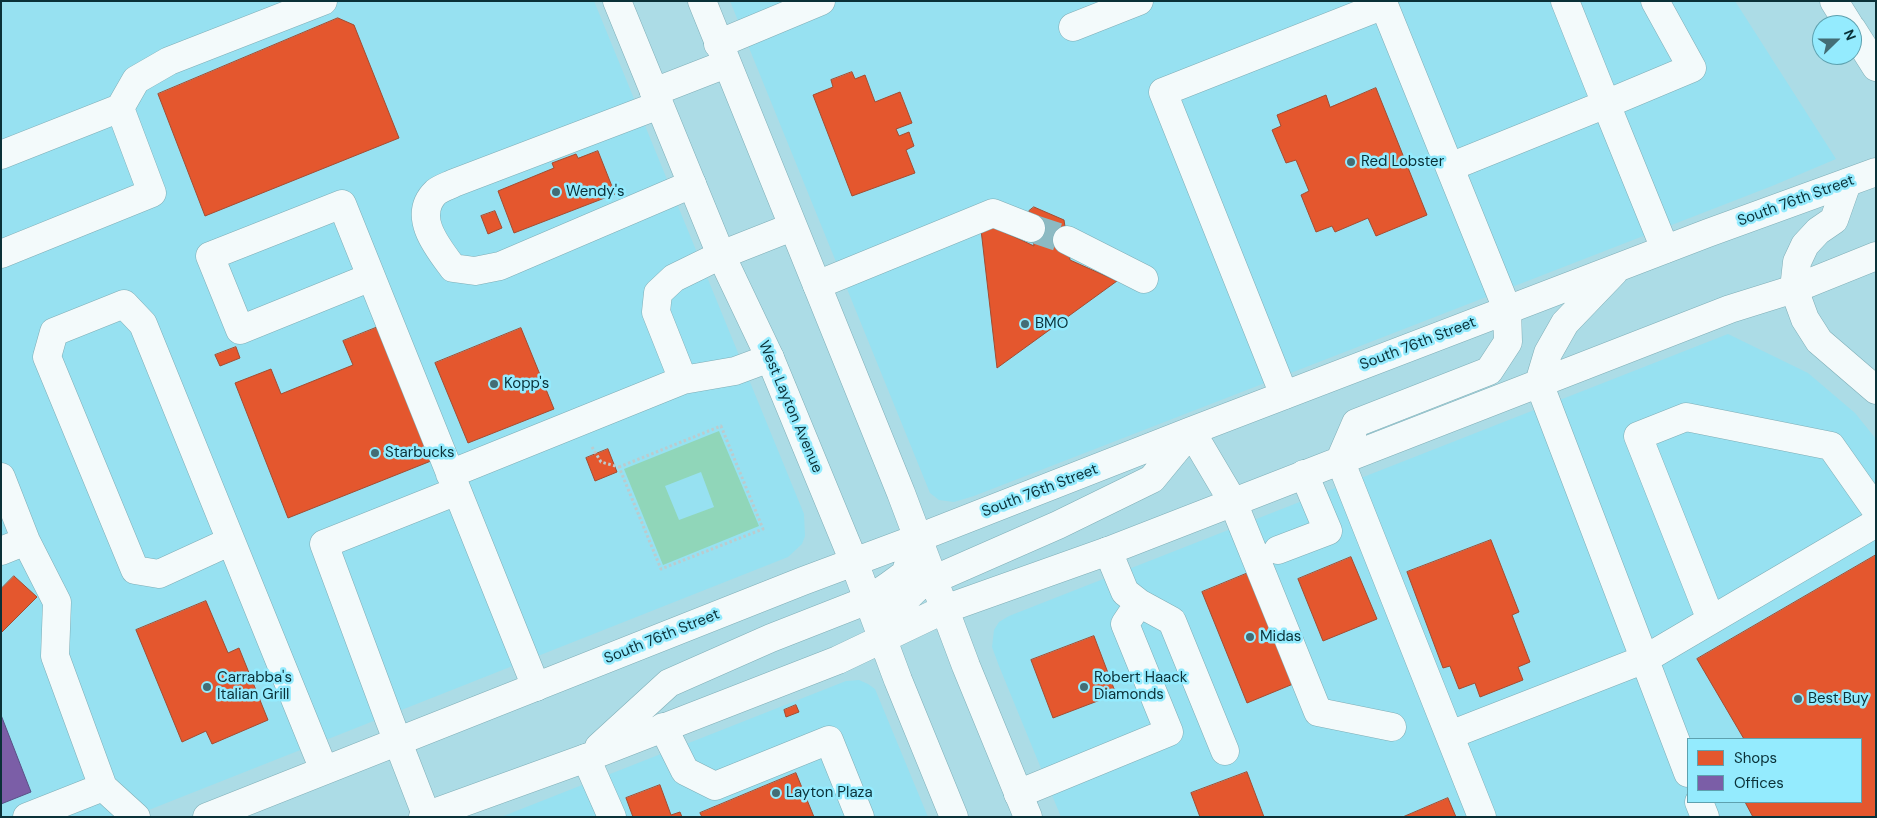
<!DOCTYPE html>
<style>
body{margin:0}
#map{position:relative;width:1877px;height:818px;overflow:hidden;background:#acdce6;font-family:"DM Sans",sans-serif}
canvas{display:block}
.frame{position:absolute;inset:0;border:2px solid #0a3138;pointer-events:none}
.legend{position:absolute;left:1687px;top:738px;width:175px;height:65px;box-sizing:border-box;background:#94ebfe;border:1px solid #5da1af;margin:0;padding:6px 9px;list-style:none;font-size:15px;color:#0a3138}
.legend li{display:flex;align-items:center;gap:10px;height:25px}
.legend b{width:25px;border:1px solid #5da1af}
.north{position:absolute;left:1812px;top:15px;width:50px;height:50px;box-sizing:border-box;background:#94ebfe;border:1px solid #5da1af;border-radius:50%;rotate:68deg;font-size:14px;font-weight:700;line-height:20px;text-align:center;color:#0a3138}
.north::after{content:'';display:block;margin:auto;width:18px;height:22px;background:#436d75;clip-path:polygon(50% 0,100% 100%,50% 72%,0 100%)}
</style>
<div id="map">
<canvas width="1877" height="818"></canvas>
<div class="frame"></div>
<ul class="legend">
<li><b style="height:14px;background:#e4572e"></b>Shops</li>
<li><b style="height:14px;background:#7b5ea7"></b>Offices</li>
</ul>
<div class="north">N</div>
</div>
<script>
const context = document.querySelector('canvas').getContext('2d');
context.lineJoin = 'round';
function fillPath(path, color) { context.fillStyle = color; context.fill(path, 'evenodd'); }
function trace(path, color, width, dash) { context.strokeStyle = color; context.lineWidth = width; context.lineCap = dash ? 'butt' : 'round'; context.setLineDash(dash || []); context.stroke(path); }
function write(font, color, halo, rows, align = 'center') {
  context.font = font + ' "DM Sans",sans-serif'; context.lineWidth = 5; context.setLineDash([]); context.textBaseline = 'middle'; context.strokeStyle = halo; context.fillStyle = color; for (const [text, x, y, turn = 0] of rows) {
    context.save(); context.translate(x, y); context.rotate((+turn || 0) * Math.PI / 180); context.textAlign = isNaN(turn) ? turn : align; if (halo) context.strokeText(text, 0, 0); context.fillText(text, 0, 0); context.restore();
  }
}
const built = new Path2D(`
 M 1,1 L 594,1 L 804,514 L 805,536 L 802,544 L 788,557 L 131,817 L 1,817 Z
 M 730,1 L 1735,1 L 1836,159 L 1772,186 L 974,496 L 954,502 L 939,500 L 930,493 Z
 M 1728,334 L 1808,373 L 1855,413 L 1876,439 L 1876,817 L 1061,817 L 999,666 L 992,647 L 994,630 L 999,622 L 1009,616 ZM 1688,739 L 1861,739 L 1861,802 L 1688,802 Z
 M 859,680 L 868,684 L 875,689 L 928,817 L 501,817 L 846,681 Z`);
const green = new Path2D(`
 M 719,431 L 759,526 L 663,565 L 624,469 ZM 701,472 L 714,507 L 679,520 L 665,486 Z`);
const shops = new Path2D(`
 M 338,18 L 354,25 L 399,138 L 205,216 L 158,94 Z
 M 852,72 L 855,79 L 865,75 L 875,102 L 900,92 L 912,123 L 896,129 L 899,136 L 909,132 L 914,146 L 906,150 L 915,173 L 852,196 L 813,95 L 833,87 L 831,80 Z
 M 1376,88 L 1427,215 L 1376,236 L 1368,218 L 1335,232 L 1332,226 L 1316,232 L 1301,195 L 1309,191 L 1296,160 L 1286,163 L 1272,130 L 1281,126 L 1277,115 L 1326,95 L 1330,107 Z
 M 598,151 L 615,194 L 514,233 L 498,191 L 554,168 L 552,163 L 576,154 L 578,158 Z
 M 1034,207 L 1064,220 L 1070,260 L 1117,281 L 997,368 L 980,221 L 1034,246 L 1029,211 Z
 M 495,211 L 502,228 L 488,234 L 481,216 Z
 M 378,327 L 431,461 L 288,518 L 235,383 L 271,369 L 281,394 L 353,365 L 343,341 Z
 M 521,328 L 554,409 L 468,443 L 435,363 Z
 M 236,347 L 240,358 L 220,366 L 215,355 Z
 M 608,449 L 617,472 L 595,481 L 586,458 Z
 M 1491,540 L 1519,612 L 1512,615 L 1530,662 L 1518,667 L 1523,680 L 1480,697 L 1475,683 L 1459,689 L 1450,666 L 1443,668 L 1407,572 Z
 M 1876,555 L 1876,817 L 1753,817 L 1745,802 L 1861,802 L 1861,739 L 1744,739 L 1697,659 Z
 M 1351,557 L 1377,619 L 1323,641 L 1298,579 Z
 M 1253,571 L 1298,682 L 1247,703 L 1202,592 Z
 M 14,576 L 37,597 L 1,633 L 1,589 Z
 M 206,601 L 228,653 L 239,648 L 268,720 L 212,744 L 206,731 L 182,742 L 136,630 Z
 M 1094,636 L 1116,694 L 1053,718 L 1031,660 Z
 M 796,705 L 799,712 L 786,717 L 784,710 Z
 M 1247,772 L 1264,817 L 1200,817 L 1191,793 Z
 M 796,773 L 814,817 L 702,817 L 700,813 Z
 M 660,785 L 671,815 L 680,812 L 682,817 L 633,817 L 626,798 Z
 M 1448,798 L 1456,817 L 1403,817 Z`);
const offices = new Path2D(`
 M 1,715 L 31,792 L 1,804 Z`);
const minorTunnel = new Path2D(`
 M 1031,228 L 1067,240`);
const path = new Path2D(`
 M 592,447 L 601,462 L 619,467 L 661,569 L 763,529 L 721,426 L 619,467`);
const minor = new Path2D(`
 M 1565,1 L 1606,104 L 1692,68 L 1655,1
 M 1073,27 L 1139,1
 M 718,44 L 821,1
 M 654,92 L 726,64
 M 659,105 L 454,183 C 448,186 441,188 436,192 C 411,216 438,248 453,268 L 475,271 L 500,266 L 692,184
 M 1,155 L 120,108 L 136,80 L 169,61 L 323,1
 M 1450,167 L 1606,104 L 1665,249
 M 1067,240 L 1144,279
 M 1,254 L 152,193 L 120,108
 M 371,277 L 240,330 L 210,256 L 342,204 L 536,687
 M 817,285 L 993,213 L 1031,228
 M 683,380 L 656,312 L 658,293 L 674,278 L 721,255 L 792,227
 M 1539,383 L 1688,773
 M 1284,395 L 1163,92 L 1384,5 L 1507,309
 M 1340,460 L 1482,817
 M 450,474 L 683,380 L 735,371 L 770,358
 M 1,477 L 26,541 L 57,602 L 55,656 L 103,787 L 136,817
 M 1233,502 L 1318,712 L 1392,727
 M 231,541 L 159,574 L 135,570 L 47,357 L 54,332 L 124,304 L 143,324 L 315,748 L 324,770
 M 1278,550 L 1328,531 L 1304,474
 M 1,551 L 26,541
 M 1139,603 L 1172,621 L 1225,751
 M 1711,620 L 1638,436 L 1686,417 L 1831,446 L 1876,510
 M 663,727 L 685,771 L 715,786 L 829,740 L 860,817
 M 1450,735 L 1645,659 L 1876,523
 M 586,758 L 612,817
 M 1018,794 L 1169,732 L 1125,624 L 1139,603 L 1125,592 L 1108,551
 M 1699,802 L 1705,817
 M 27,817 L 103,787
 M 427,817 L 389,719 L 324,544 L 457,491`);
const major = new Path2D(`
 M 617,1 L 721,255 L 770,358 L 854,562 L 898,680 L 954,817
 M 702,1 L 901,493 L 966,666 L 1028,817
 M 1539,383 L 1548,353 L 1565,323 L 1614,272
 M 1191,431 L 1233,502
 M 1340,460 L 1356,423 L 1489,371 L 1508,342 L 1507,309
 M 882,639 C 892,615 900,603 919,586 L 1058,525 L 1152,479 L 1189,434
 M 599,747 L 669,683 L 771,638 L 868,600 L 890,585 L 905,574 L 918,538
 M 207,817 L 803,581 L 918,538 L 1191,431 L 1708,233 L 1876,172
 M 423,817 L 586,758 L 838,660 L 945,609 L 1108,551 L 1730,309 L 1794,289 L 1876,256`);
const highway = new Path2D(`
 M 1834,1 L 1849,25
 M 1852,29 L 1876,67
 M 1847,183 L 1834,220 L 1818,231 L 1805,245 L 1797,262 L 1794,289 L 1805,319 L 1819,341 L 1876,390`);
const markers = [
 [1351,162,5,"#436d75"],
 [556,192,5,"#436d75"],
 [1025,324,5,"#436d75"],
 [494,384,5,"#436d75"],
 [375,453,5,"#436d75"],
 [1250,637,5,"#436d75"],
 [207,687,5,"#436d75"],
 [1084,687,5,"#436d75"],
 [1798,699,5,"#436d75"],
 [776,793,5,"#436d75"]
];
const poiNames = [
 ["Red Lobster",1361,162],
 ["Wendy's",566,192],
 ["BMO",1035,324],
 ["Kopp's",504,384],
 ["Starbucks",385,453],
 ["Midas",1260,637],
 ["Carrabba's",217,678],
 ["Italian Grill",217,695],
 ["Robert Haack",1094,678],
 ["Diamonds",1094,695],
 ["Best Buy",1808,699],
 ["Layton Plaza",786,793]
];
const streetNames = [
 ["South 76th Street",1796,201,-20],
 ["South 76th Street",1418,344,-21],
 ["West Layton Avenue",790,407,67],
 ["South 76th Street",1040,491,-21],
 ["South 76th Street",662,637,-22]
];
fillPath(built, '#97e1f1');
fillPath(green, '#90d6b9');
fillPath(shops, '#e4572e');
trace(shops, '#a34c31', 1);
fillPath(offices, '#7b5ea7');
trace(offices, '#595086', 1);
trace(minorTunnel, '#8cbac3', 28, [28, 14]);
trace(minor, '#7eadb6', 29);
trace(major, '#7eadb6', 29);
trace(highway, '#7eadb6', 29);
trace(path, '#bccbce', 3, [2.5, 2.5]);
trace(minor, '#f3fafb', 28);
trace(major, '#f3fafb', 28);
trace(highway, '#f3fafb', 28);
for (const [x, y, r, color] of markers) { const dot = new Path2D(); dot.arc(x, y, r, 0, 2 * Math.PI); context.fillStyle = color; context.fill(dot); trace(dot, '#94ebfe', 2); }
write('15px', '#0a3138', '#94ebfe', poiNames, 'left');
write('15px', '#0a3138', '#94ebfe', streetNames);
</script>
